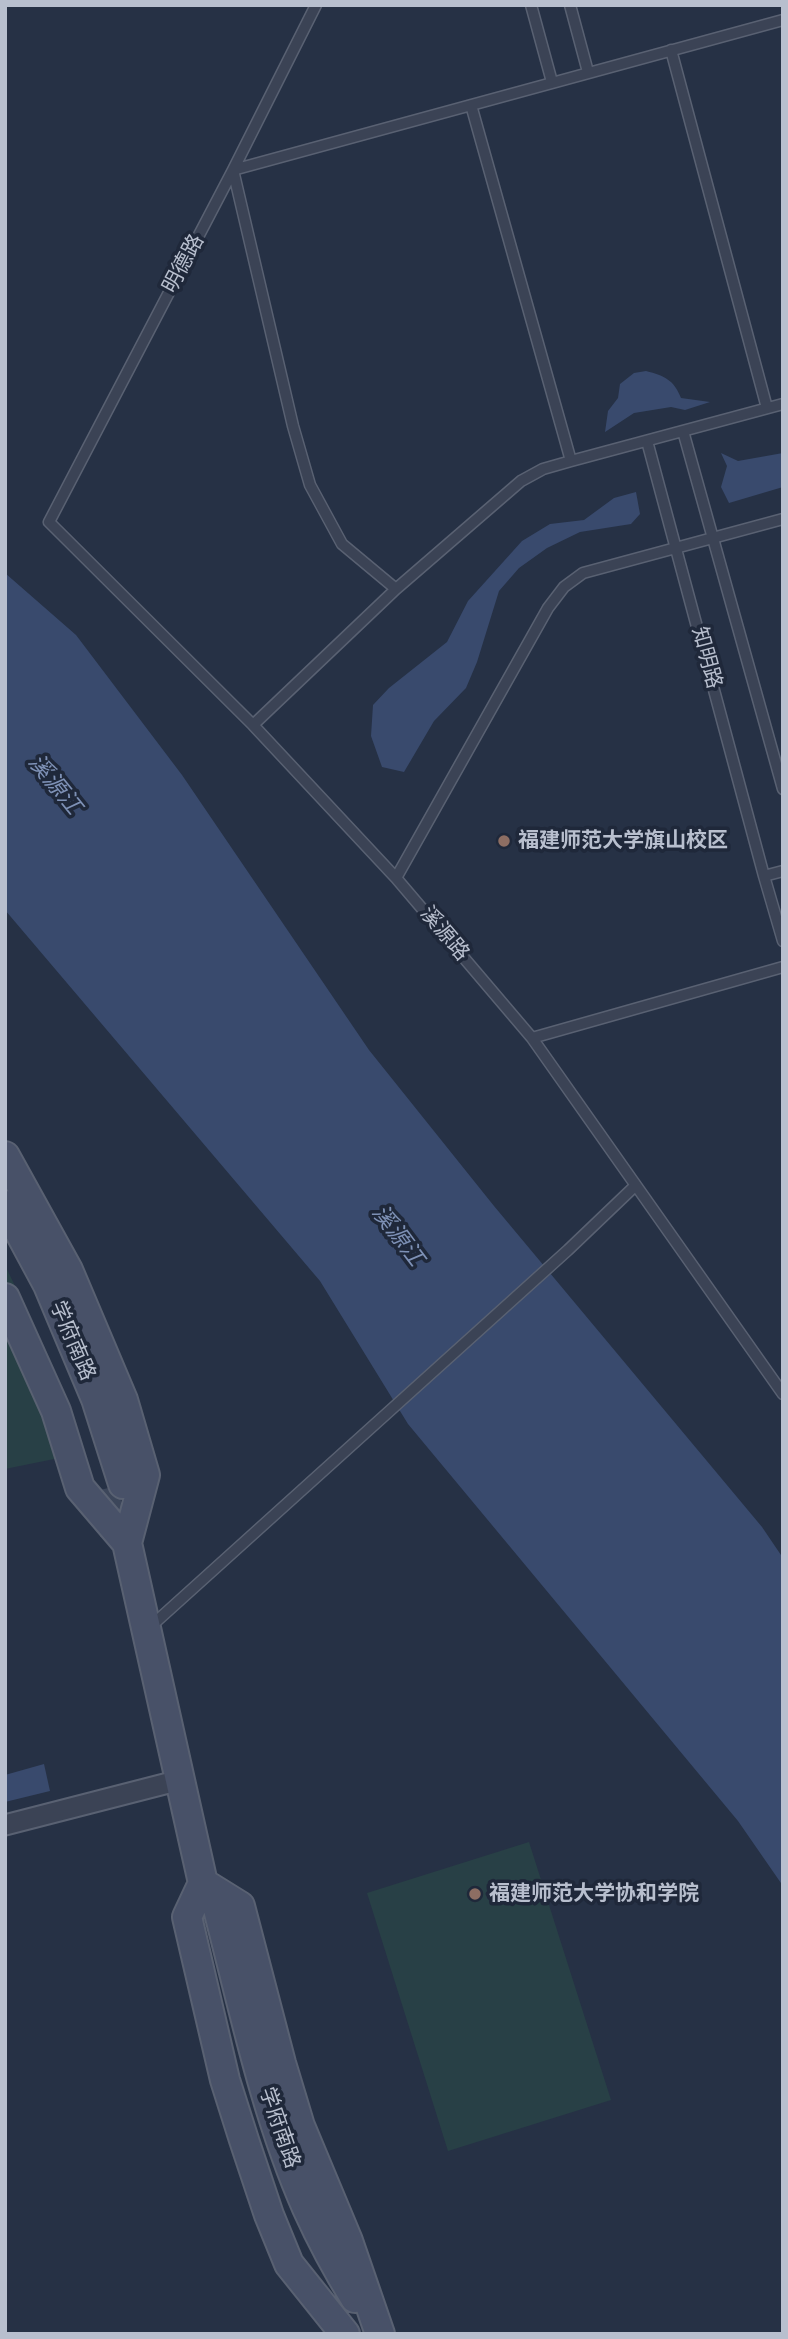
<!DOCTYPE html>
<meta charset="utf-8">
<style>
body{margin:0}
#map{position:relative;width:788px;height:2339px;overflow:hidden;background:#263145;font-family:"Archivo Narrow",sans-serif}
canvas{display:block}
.frame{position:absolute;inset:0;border:7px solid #b8bfce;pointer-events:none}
</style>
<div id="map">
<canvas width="788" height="2339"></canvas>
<div class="frame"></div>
</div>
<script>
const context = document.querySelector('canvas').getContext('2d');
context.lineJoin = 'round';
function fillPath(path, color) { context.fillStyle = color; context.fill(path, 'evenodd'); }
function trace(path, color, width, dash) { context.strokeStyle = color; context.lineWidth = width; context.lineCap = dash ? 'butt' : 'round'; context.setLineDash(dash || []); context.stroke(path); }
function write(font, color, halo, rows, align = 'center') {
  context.font = font + ' "Archivo Narrow","Noto Sans SC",sans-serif'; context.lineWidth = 7; context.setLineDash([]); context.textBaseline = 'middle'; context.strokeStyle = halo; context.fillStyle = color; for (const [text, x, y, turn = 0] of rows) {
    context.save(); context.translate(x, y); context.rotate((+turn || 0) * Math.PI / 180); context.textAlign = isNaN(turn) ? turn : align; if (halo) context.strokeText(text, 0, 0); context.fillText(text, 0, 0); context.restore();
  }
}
const green = new Path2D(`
 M 5,1265 L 43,1345 L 59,1458 L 5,1469 Z
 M 529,1842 L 611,2100 L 448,2151 L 367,1893 Z`);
const water = new Path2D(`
 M 646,371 C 665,376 674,380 681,398 L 710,402 L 685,410 L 671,407 L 634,413 L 605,432 L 608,411 L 618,398 L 620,384 L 634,373 Z
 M 721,453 L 738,461 L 783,453 L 783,487 L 729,503 L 721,487 L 727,466 Z
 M 636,492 L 640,514 L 631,524 L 580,532 L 547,548 L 519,568 L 499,591 L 477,662 L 466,688 L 434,721 L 404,772 L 382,767 L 371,736 L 373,705 L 389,688 L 447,642 L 468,601 L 522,541 L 550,524 L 584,520 L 614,498 Z
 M 5,573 L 76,635 L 182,775 L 369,1050 L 494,1206 L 762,1527 L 783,1558 L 783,1886 L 738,1821 L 408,1424 L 320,1281 L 5,910 Z
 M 44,1764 L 50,1791 L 5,1802 L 5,1775 Z`);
const secondaryTunnel = new Path2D(`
 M 104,1489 L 114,1534`);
const service = new Path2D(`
 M 316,5 L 233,170 L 49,522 L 253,725 L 396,878 L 532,1038 L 783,1394
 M 531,5 L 552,82
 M 570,5 L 588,72
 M 671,50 L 767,408
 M 471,105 L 571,461
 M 683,431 L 783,789
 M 647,441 L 764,876
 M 396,589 L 342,544 L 310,485 L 293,426 L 233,170 L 783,20
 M 253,725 L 396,589 L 521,481 L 543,469 L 571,461 L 783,404
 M 783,871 L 764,876 L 783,941
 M 396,878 L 548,608 L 564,587 L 583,573 L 783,519
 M 532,1038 L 783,967
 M 149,1628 L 568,1250 L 635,1186`);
const minor = new Path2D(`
 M 5,1825 L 180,1780`);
const secondary = new Path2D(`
 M 5,1156 L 68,1270 L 123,1400 L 145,1475 L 127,1543
 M 5,1205 L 48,1285 L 96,1399 L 123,1484
 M 5,1298 L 56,1411 L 80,1488 L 127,1543 L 203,1883 L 187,1917 L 225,2080 L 244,2140 L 269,2215 L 289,2264 L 345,2334
 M 203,1883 L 240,1906 L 281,2063 L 300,2126 L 348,2241 L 380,2334
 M 218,1909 C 244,2009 265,2113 307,2208 C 321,2239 337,2269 355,2298`);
const markers = [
 [504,841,7,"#8d6e63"],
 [475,1894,7,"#8d6e63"]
];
const streetNames = [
 ["明德路",184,264,-62],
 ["知明路",706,658,75],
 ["溪源路",444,934,50],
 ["学府南路",72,1341,67],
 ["学府南路",279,2128,71]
];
const poiNames = [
 ["福建师范大学旗山校区",518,841],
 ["福建师范大学协和学院",489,1894]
];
const waterNames = [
 ["溪源江",54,785,51],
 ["溪源江",397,1236,53]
];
fillPath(green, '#284046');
fillPath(water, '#394a6d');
trace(secondaryTunnel, '#3c465a', 28, [28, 14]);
trace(service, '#596172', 13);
trace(minor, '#596172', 23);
trace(secondary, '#596172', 32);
trace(service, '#3b4355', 10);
trace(minor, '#3b4355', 19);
trace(secondary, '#485168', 28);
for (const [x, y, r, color] of markers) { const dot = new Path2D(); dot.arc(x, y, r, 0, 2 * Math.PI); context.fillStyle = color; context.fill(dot); trace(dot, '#1f283a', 2.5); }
write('21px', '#b8bfce', '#1f283a', streetNames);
write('bold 21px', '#b8bfce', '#1f283a', poiNames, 'left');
write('italic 23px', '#7e91b6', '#1f283a', waterNames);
</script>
